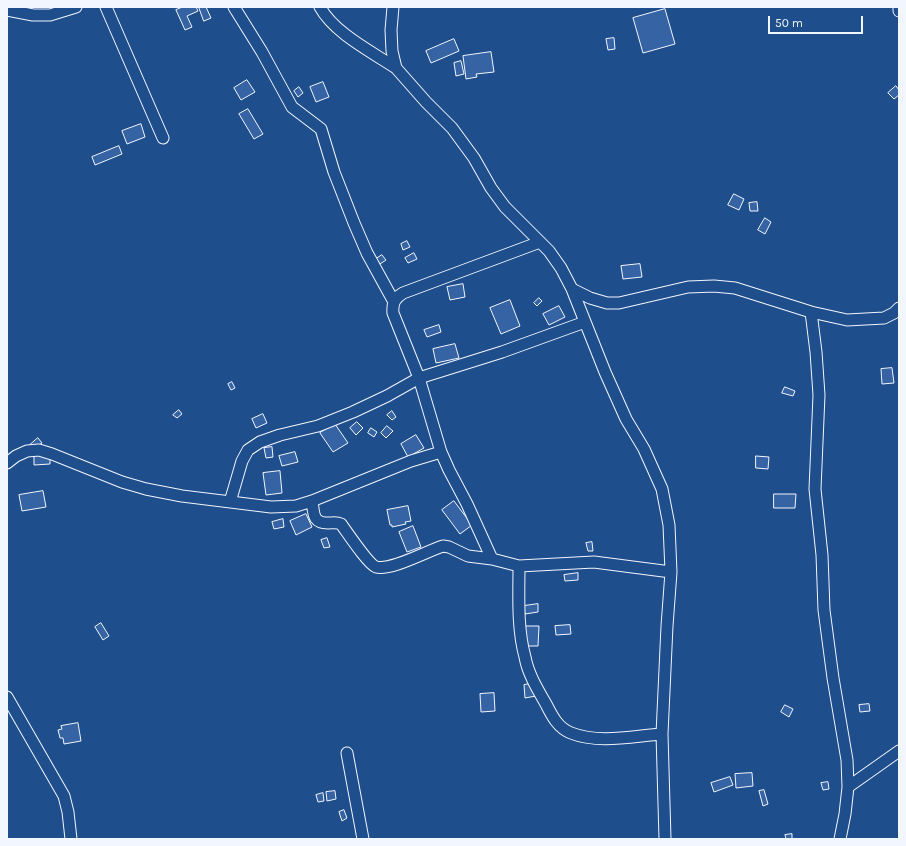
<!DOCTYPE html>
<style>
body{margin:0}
#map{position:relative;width:906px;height:846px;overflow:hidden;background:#1f4e8c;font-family:Karla,sans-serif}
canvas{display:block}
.frame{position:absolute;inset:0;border:8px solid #f2f6ff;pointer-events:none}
.scale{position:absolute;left:768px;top:16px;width:95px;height:18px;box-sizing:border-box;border:2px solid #f2f6ff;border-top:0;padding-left:5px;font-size:12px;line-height:14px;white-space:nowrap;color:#f2f6ff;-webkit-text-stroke:3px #1f4e8c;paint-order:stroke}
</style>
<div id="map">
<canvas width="906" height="846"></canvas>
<div class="frame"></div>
<div class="scale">50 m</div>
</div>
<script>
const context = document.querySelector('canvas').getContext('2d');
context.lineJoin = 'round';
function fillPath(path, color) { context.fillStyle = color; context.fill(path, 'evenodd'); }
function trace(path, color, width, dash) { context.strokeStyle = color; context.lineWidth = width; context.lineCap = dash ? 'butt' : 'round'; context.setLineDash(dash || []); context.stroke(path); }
const building = new Path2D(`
 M 183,7 L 196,7 L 198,11 L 187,16 L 192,27 L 185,30 L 176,10 Z
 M 199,7 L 206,7 L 211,18 L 204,21 Z
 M 665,9 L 675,44 L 643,53 L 633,18 Z
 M 614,38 L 615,49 L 608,50 L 606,39 Z
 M 454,39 L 459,51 L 431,63 L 426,51 Z
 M 491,52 L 494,72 L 476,74 L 477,77 L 466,79 L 463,56 Z
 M 461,61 L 464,74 L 456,76 L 454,63 Z
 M 247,80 L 255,92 L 241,100 L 234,88 Z
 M 323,82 L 329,97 L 316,102 L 310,87 Z
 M 896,86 L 899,90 L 899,95 L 894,99 L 888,93 Z
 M 299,87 L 303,93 L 298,97 L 294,91 Z
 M 248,109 L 263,134 L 254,139 L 239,114 Z
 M 141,124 L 145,137 L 127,144 L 122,131 Z
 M 119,146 L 122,154 L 95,165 L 92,157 Z
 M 734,194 L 744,199 L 739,210 L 728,205 Z
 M 757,202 L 758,211 L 750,211 L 749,203 Z
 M 765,218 L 771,222 L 765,234 L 758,230 Z
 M 407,241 L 410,247 L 403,250 L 401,244 Z
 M 414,253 L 417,259 L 408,263 L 405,258 Z
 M 382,255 L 386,260 L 377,266 L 373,261 Z
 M 640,264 L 642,277 L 623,279 L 621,266 Z
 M 463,284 L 465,297 L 450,300 L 447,287 Z
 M 539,298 L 542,301 L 537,306 L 534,303 Z
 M 510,300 L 520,326 L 501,334 L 490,308 Z
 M 559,306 L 565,317 L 549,325 L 543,314 Z
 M 439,325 L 441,332 L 427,337 L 424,330 Z
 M 455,344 L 459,358 L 436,363 L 433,349 Z
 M 892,368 L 894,383 L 882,384 L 881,369 Z
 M 232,382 L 235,388 L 231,390 L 228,384 Z
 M 785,387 L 795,391 L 793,396 L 782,393 Z
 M 179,410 L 182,414 L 177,418 L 173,415 Z
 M 392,411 L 396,417 L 392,420 L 387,415 Z
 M 263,414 L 267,423 L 256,428 L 252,419 Z
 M 357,422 L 363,428 L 356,435 L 350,428 Z
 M 335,424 L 348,443 L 333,452 L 320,433 Z
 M 387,426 L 393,431 L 386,438 L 381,433 Z
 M 371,428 L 377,432 L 374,437 L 368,433 Z
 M 416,435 L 424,448 L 408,457 L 401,444 Z
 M 38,438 L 42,443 L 33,449 L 30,445 Z
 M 272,447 L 273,457 L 266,458 L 264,448 Z
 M 295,452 L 298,462 L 282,466 L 279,456 Z
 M 50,454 L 50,464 L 34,465 L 34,455 Z
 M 756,456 L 769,457 L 768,469 L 756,468 Z
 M 280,471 L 282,493 L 266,495 L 263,473 Z
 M 43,491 L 46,507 L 22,511 L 19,495 Z
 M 774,494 L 796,494 L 795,508 L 774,508 Z
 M 454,501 L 472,525 L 460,534 L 442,510 Z
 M 408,506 L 411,521 L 405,522 L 406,524 L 392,527 L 392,525 L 390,525 L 387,510 Z
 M 306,514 L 312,527 L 296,535 L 290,521 Z
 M 283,519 L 284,527 L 274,529 L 272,522 Z
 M 413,526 L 421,547 L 407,552 L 399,532 Z
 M 327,538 L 330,547 L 324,548 L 321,540 Z
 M 592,542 L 593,551 L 588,551 L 586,543 Z
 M 578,573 L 578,580 L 565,581 L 564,575 Z
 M 538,604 L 538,612 L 525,614 L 524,606 Z
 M 101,623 L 109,636 L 103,640 L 95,627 Z
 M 570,625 L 571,634 L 556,635 L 555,626 Z
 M 525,626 L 539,626 L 538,646 L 525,646 Z
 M 535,683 L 536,696 L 525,698 L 524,685 Z
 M 494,693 L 495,711 L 481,712 L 480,694 Z
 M 869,704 L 870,711 L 860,712 L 859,705 Z
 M 785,705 L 793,709 L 789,717 L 781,712 Z
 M 78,723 L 81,741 L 64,744 L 63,738 L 60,738 L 58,730 L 62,729 L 61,726 Z
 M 752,773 L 753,786 L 736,788 L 735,774 Z
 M 730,777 L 733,785 L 714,792 L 711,783 Z
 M 828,782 L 829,789 L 823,790 L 821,783 Z
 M 764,790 L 768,804 L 763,806 L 759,791 Z
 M 335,791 L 336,799 L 327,801 L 326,792 Z
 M 323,793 L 324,801 L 318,802 L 316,795 Z
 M 344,810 L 347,818 L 342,821 L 339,812 Z
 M 792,834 L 792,839 L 786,839 L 785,835 Z`);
const street = new Path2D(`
 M 106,7 L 163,138
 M 234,7 L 262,52 L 292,107 L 321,129 L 334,172 L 354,223 L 367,253 L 394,302
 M 320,7 C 334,33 372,52 396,68
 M 393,7 L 391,30 L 392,51 L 396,68 L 426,102 L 452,128 L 474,158 L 491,188 L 505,207 L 549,251 L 561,268 L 572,289 L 605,372 L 626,419 L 644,449 L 662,489 L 669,525 L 671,572 L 667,626 L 662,734 L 665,839
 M 899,7 L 899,11
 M 7,10 L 33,15 L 50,15 L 76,7
 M 572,289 L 590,298 L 607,303 L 619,303 L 688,287 L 714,286 L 735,288 L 811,312 L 847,320 L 884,318 L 894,313 L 899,308
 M 811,312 L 816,352 L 819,395 L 815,489 L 822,555 L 824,610 L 833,678 L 847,760 L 848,787 L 845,814 L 840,839
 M 7,463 L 16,456 L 27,451 L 39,450 L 52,454 L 122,482 L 146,489 L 182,496 L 271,507 L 296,506 L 312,501 L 411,461 L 441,452
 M 312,501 C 314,513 312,523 328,523 C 333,523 337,522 341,524 C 347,532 368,564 376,567 C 391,571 427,551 443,546 L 449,547 L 468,556 L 492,559 L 519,566 L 594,562 L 671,572
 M 230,502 L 242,461 L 248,450 L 260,442 L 280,435 L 318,426 L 353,412 L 387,396 L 419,378 L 502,352 L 585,322
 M 492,559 L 467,504 L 449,470 L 441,452 L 419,378 L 393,313 C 392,303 395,298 403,293 L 540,242
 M 519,566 C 519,596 517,628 525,657 C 528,674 538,690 546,704 C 552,716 558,728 571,733 C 599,744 633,736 662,734
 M 7,697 L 64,796 L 68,812 L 71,839
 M 347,753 L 363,839
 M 848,787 L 899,751`);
fillPath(building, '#3563a3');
trace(building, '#f2f6ff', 1);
trace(street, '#f2f6ff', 13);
trace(street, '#1f4e8c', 11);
</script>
